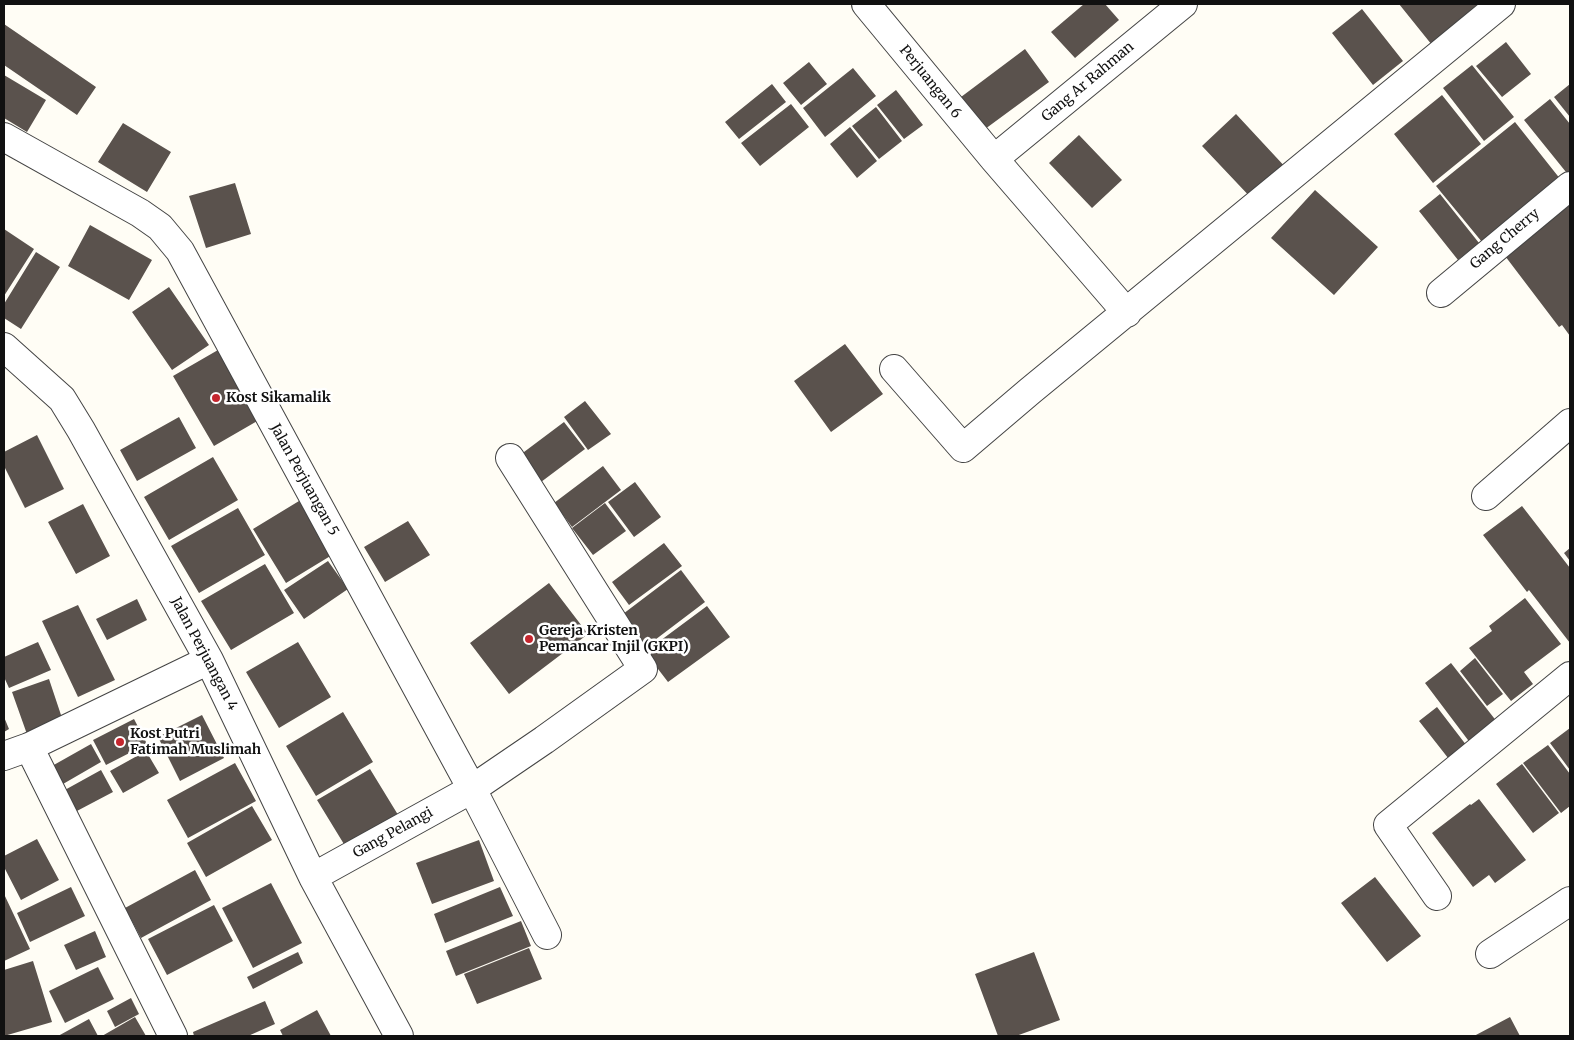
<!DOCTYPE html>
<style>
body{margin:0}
#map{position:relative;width:1574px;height:1040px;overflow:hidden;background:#fffdf5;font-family:Merriweather,serif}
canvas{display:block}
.frame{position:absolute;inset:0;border:5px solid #111;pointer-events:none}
</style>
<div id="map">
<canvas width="1574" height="1040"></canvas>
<div class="frame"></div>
</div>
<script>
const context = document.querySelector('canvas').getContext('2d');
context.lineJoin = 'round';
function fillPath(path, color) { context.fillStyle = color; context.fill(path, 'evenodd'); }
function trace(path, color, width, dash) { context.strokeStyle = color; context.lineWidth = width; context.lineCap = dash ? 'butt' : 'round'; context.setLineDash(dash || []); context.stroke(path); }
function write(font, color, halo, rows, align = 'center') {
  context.font = font + ' Merriweather,serif'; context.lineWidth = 5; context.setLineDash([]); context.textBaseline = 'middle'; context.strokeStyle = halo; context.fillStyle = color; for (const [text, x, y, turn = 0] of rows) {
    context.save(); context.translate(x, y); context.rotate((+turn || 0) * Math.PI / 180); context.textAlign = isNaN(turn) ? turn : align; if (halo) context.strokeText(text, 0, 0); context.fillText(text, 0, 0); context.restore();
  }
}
const building = new Path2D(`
 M 1084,4 L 1105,4 L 1119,20 L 1075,58 L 1051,32 Z
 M 1399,4 L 1486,4 L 1436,50 Z
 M 1362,9 L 1403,61 L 1373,85 L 1332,33 Z
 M 4,24 L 96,87 L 77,115 L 4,65 Z
 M 1506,42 L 1531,74 L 1502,97 L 1476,66 Z
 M 1025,49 L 1049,82 L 981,132 L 957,100 Z
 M 809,62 L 827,84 L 801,105 L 783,83 Z
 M 1472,65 L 1514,117 L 1484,141 L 1443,88 Z
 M 853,68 L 876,96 L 825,137 L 803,108 Z
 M 4,75 L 46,100 L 27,132 L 4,118 Z
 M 772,84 L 786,102 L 739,139 L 725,122 Z
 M 1570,84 L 1570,117 L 1554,97 Z
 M 896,90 L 923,125 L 904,139 L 877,105 Z
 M 1442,95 L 1481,144 L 1433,183 L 1394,134 Z
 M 1550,99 L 1570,124 L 1570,177 L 1524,120 Z
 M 791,104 L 809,127 L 760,166 L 741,143 Z
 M 876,107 L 902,141 L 879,159 L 852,126 Z
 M 1236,114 L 1288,170 L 1254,201 L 1202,146 Z
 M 1515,122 L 1561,180 L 1482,242 L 1436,186 Z
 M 123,123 L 171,152 L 147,192 L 98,162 Z
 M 850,127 L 877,161 L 857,178 L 830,144 Z
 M 1079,135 L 1122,180 L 1092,208 L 1049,163 Z
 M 235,183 L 251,234 L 206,248 L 189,196 Z
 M 1315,190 L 1378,247 L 1334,295 L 1271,238 Z
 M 1440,194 L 1479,243 L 1458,260 L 1419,211 Z
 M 1570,194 L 1570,336 L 1562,325 L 1559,327 L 1499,248 Z
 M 90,225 L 152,260 L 129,300 L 68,266 Z
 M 4,229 L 34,249 L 4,296 Z
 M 36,252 L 60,267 L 21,329 L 4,318 L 4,304 Z
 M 169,287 L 209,345 L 172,370 L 132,312 Z
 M 845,344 L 883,394 L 831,432 L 794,381 Z
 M 218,350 L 259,420 L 214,446 L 173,376 Z
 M 585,401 L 611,434 L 588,450 L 564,417 Z
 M 179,417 L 196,448 L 137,481 L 120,450 Z
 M 564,422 L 585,449 L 541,482 L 520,455 Z
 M 37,435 L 64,489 L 25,508 L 4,466 L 4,452 Z
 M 213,457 L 238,500 L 169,540 L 144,497 Z
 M 603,466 L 621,490 L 572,527 L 554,503 Z
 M 635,482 L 661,517 L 634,537 L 608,502 Z
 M 299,501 L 332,555 L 286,583 L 253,529 Z
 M 605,503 L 626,531 L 593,555 L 572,528 Z
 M 83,504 L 110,556 L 76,574 L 48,522 Z
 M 1522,506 L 1570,568 L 1570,643 L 1529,590 L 1527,592 L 1483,535 Z
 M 238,508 L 265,555 L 199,593 L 171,546 Z
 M 408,521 L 430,555 L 385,582 L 364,547 Z
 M 664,543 L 682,566 L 629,605 L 612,582 Z
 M 1570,548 L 1570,561 L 1564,553 Z
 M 328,561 L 348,589 L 304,619 L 284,590 Z
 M 265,564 L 294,613 L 231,650 L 201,601 Z
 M 681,570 L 705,602 L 643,649 L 619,617 Z
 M 549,583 L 588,634 L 509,694 L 470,643 Z
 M 1525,598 L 1561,644 L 1524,672 L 1533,684 L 1511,701 L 1469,648 L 1492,631 L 1489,626 Z
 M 137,599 L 147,620 L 107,640 L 96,619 Z
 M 78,605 L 115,680 L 78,697 L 42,621 Z
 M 707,606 L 730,637 L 668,682 L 645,652 Z
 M 38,642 L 51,670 L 9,688 L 4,677 L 4,657 Z
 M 298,642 L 331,697 L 279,728 L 246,672 Z
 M 1475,658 L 1503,694 L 1487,706 L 1460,671 Z
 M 1451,663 L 1501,727 L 1474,748 L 1425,683 Z
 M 49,679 L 64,724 L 28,737 L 12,692 Z
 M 1437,707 L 1470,750 L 1452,763 L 1419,721 Z
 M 343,712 L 373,762 L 316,796 L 286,746 Z
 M 202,715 L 224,758 L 180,781 L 158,737 Z
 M 4,717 L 9,729 L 4,732 Z
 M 134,719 L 147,744 L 106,765 L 93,740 Z
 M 1570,728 L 1570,770 L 1550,743 Z
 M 91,744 L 101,762 L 63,784 L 52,766 Z
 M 1548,745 L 1570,774 L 1570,806 L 1561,813 L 1523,763 Z
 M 146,751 L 159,773 L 123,793 L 110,771 Z
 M 235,763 L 256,801 L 188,838 L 167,800 Z
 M 1522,764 L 1559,813 L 1533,833 L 1496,784 Z
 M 370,769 L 403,823 L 350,854 L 317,800 Z
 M 101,770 L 113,792 L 75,812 L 63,791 Z
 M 1479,799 L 1526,860 L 1495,883 L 1489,875 L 1473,887 L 1432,833 L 1470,804 L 1471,805 Z
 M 252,806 L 272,840 L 206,877 L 187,843 Z
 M 37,839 L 59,880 L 21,900 L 4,867 L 4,856 Z
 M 479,840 L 494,881 L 432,904 L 416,863 Z
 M 195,870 L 211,900 L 141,938 L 125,908 Z
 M 1375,877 L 1421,936 L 1387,962 L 1341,903 Z
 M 271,883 L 302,943 L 253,968 L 222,908 Z
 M 71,887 L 85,916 L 30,942 L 17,913 Z
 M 500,887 L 513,916 L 445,943 L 434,914 Z
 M 4,894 L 30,949 L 4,961 Z
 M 214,905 L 233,941 L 167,975 L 148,939 Z
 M 521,921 L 531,946 L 456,976 L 446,951 Z
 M 95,931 L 106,957 L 76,970 L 64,945 Z
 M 529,948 L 542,979 L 477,1004 L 464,974 Z
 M 298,952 L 303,963 L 253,989 L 247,977 Z
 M 1034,952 L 1060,1020 L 1016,1036 L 998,1036 L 975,974 Z
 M 33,961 L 52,1022 L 4,1036 L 4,970 Z
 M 98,967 L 114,999 L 65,1023 L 49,991 Z
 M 131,998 L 139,1014 L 115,1027 L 107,1011 Z
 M 265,1001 L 275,1024 L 248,1036 L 194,1036 L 193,1032 Z
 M 317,1010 L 331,1036 L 283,1036 L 280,1030 Z
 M 135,1017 L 146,1036 L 102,1036 Z
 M 1510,1017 L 1520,1036 L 1474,1036 Z
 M 89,1019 L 98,1036 L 58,1036 Z`);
const minor = new Path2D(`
 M 866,4 L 994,159 L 1127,313
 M 4,137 L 140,213 L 160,227 L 180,251 L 472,789 L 547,935
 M 994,159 L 1183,4
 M 1441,293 L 1570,186
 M 4,347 L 62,399 L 81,430 L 209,660 L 313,877 L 399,1036
 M 894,369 L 963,448 L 1030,391 L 1501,4
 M 1486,496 L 1570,423
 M 29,747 L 173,1036
 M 4,756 L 29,747 L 209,660
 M 313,877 L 472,789 L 544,740 L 643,669 L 510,458
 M 1437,896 L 1388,825 L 1570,676
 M 1490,954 L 1570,901`);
const markers = [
 [216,398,5,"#c4262e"],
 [529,639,5,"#c4262e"],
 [120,742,5,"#c4262e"]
];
const streetNames = [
 ["Perjuangan 6",930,82,51],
 ["Gang Ar Rahman",1088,82,-40],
 ["Gang Cherry",1505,239,-40],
 ["Jalan Perjuangan 5",304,480,61],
 ["Jalan Perjuangan 4",204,654,62],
 ["Gang Pelangi",393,833,-29]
];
const poiNames = [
 ["Kost Sikamalik",226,398],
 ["Gereja Kristen",539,631],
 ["Pemancar Injil (GKPI)",539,647],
 ["Kost Putri",130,734],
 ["Fatimah Muslimah",130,750]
];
fillPath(building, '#5a524d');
trace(minor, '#444', 30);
trace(minor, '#fff', 28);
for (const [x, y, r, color] of markers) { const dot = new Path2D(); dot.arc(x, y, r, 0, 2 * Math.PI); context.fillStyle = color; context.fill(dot); trace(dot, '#fff', 2); }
write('14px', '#111', '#fff', streetNames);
write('bold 14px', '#111', '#fff', poiNames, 'left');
</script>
